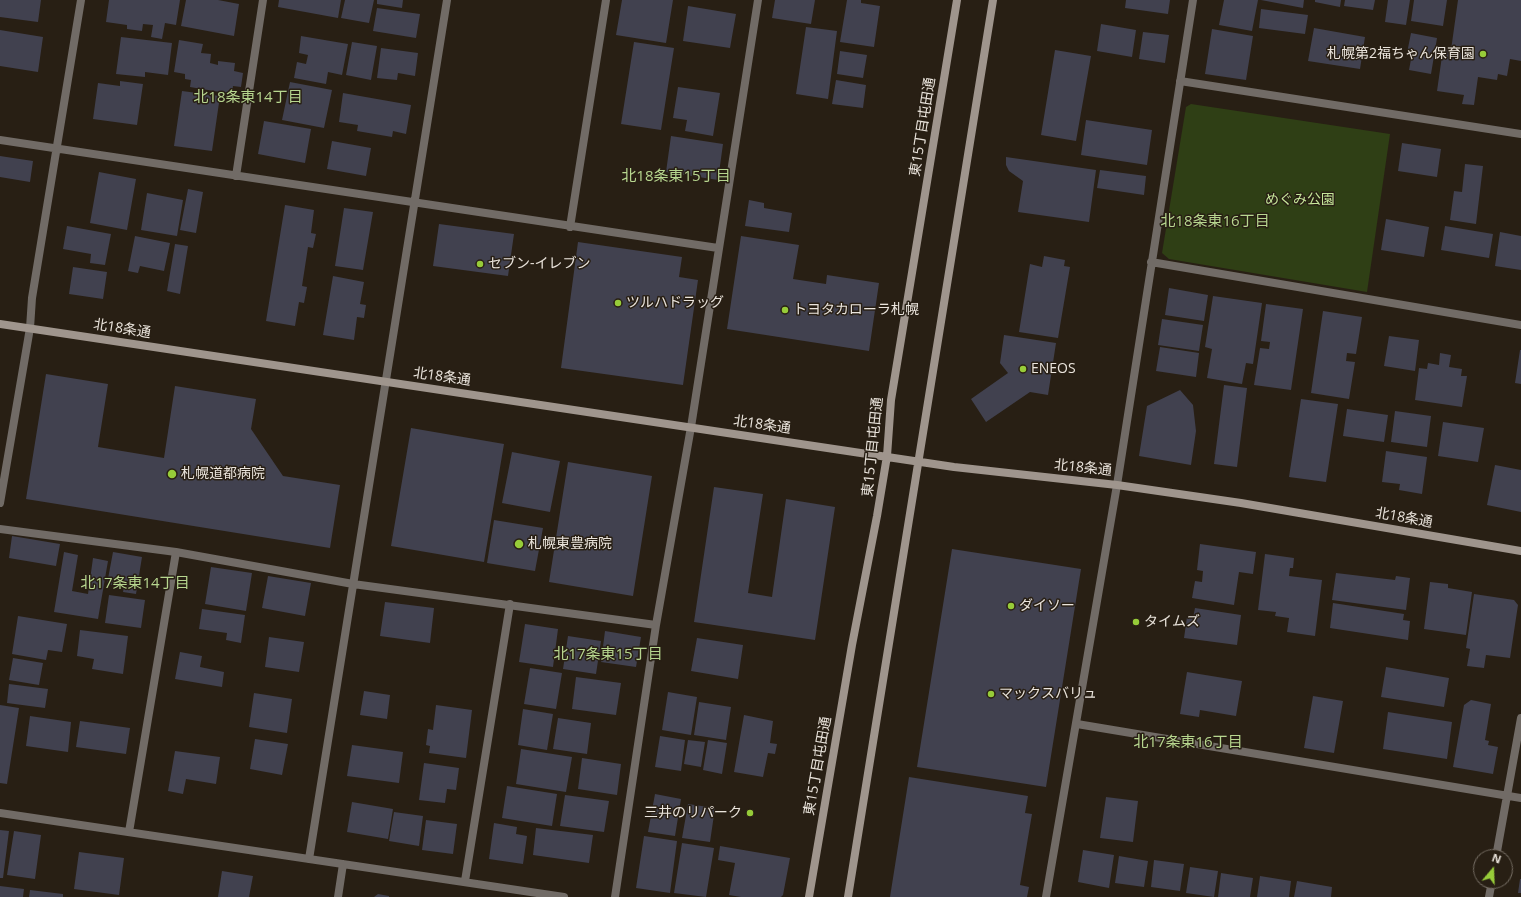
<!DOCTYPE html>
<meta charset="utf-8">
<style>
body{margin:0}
#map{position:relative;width:1521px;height:897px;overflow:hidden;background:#281f14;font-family:"Open Sans",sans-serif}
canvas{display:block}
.north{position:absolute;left:1473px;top:849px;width:40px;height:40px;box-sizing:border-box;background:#281f14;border:1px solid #766e64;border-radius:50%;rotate:19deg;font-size:11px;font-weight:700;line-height:16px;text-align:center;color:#eae4dc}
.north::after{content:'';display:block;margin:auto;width:14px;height:18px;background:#97cc39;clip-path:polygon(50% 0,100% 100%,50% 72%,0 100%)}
</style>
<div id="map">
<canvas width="1521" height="897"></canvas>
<div class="north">N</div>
</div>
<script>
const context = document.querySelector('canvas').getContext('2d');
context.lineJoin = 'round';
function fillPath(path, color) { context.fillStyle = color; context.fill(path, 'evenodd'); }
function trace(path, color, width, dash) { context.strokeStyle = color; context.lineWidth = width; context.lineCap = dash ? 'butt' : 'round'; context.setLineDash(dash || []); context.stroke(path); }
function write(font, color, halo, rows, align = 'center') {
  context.font = font + ' "Open Sans","Noto Sans JP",sans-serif'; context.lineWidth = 3; context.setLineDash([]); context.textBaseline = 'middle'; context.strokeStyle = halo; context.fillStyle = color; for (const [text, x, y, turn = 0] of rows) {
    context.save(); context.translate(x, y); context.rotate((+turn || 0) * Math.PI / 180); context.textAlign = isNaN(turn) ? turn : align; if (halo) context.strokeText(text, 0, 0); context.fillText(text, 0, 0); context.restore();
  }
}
const green = new Path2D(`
 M 1191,104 L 1390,134 L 1367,292 L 1169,259 L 1162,253 L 1186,107 Z`);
const building = new Path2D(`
 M 0,0 L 41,0 L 38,22 L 0,17 Z
 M 109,0 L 180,0 L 176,25 L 165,23 L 162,39 L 151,37 L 153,25 L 143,24 L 142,31 L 127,29 L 127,25 L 106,22 Z
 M 186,0 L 218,0 L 239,4 L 234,36 L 181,26 Z
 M 279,0 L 341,0 L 338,18 L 278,7 Z
 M 345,0 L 374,0 L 369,23 L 341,18 Z
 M 377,0 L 403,0 L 402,8 L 377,4 Z
 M 622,0 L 673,0 L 666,43 L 616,35 Z
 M 775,0 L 815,0 L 811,24 L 772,18 Z
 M 847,0 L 861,0 L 861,3 L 880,6 L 874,47 L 840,42 Z
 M 1126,0 L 1170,0 L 1168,14 L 1125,8 Z
 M 1224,0 L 1258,0 L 1252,31 L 1219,25 Z
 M 1261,0 L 1304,0 L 1303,8 Z
 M 1315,0 L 1341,0 L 1340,7 L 1315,2 Z
 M 1345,0 L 1375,0 L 1373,10 L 1344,6 Z
 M 1388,0 L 1410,0 L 1406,25 L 1385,22 Z
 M 1414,0 L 1447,0 L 1443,26 L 1411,21 Z
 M 1458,0 L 1521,0 L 1521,61 L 1510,59 L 1507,76 L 1498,74 L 1497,80 L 1478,77 L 1474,105 L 1462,104 L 1464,95 L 1437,91 L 1443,49 L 1451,50 Z
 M 688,6 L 736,14 L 730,48 L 683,41 Z
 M 377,8 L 420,14 L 416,38 L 373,31 Z
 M 1261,9 L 1308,15 L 1305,34 L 1259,28 Z
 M 1101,24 L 1136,30 L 1132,57 L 1097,51 Z
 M 806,27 L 837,31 L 828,99 L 796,94 Z
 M 1314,28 L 1365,37 L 1360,69 L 1308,61 Z
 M 1212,29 L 1253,36 L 1246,80 L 1205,74 Z
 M 0,30 L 43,37 L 38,72 L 0,66 Z
 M 1143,32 L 1169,35 L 1165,63 L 1139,59 Z
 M 1411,33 L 1437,38 L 1431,74 L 1409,70 L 1412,54 L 1407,53 Z
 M 301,36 L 348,44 L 342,75 L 328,72 L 326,84 L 294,78 L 297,62 L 306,64 L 308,55 L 299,53 Z
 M 121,37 L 172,43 L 168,75 L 145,72 L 145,77 L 116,74 Z
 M 179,40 L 203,44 L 201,53 L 211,54 L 210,63 L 218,65 L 218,61 L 235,63 L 234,71 L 243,73 L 241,87 L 233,86 L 232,94 L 190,87 L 191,80 L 185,79 L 185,74 L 174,72 Z
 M 352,42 L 377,46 L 371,80 L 346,75 Z
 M 634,42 L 674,48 L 661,130 L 621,124 Z
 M 381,48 L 418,53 L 415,76 L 398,73 L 397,80 L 377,78 Z
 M 1055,50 L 1091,56 L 1076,141 L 1041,135 Z
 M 840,51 L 867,55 L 863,78 L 837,74 Z
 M 836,80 L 866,85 L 863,108 L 832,104 Z
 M 120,81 L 143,84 L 137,125 L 93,119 L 98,83 L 120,86 Z
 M 290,82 L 332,90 L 324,128 L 282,120 Z
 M 678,87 L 720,93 L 713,136 L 685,131 L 687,120 L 673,118 Z
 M 182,91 L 220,96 L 212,151 L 174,146 Z
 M 343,93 L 411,105 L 406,134 L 393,131 L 392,137 L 357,131 L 358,125 L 339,122 Z
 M 1086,120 L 1152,130 L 1147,165 L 1081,155 Z
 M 264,121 L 311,129 L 305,163 L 258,154 Z
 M 671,136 L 723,144 L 718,180 L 666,172 Z
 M 332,141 L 371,148 L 366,176 L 327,169 Z
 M 1402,143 L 1441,149 L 1437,177 L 1398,171 Z
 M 0,156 L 33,161 L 30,182 L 0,177 Z
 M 1006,157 L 1096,170 L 1089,222 L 1018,212 L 1023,181 L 1009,171 L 1006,165 Z
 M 1465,164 L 1483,166 L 1476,224 L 1450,220 L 1454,191 L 1462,192 Z
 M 1100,170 L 1146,176 L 1144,195 L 1097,188 Z
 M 99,172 L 136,179 L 127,230 L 90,223 Z
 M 188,189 L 203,192 L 196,233 L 180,230 Z
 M 147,193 L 183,200 L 177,236 L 141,230 Z
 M 749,200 L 764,203 L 764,208 L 792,213 L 789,232 L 745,226 Z
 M 285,205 L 314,210 L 311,233 L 316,234 L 313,248 L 308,247 L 302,286 L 307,287 L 304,303 L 299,302 L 295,326 L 266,321 Z
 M 344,208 L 373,212 L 363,270 L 335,266 Z
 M 1386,219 L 1429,227 L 1424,257 L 1381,250 Z
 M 439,224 L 514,234 L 508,276 L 433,266 Z
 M 67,226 L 111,234 L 105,265 L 90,263 L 91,254 L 63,249 Z
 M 1445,226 L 1493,234 L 1489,258 L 1441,250 Z
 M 1500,232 L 1521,236 L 1521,270 L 1495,266 Z
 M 135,236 L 170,243 L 164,271 L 140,266 L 138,273 L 128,271 Z
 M 741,236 L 799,245 L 793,279 L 826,284 L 827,275 L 879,283 L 869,351 L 727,329 Z
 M 578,242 L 682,257 L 679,277 L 698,280 L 683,385 L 561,368 Z
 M 175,244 L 188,246 L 180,294 L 167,291 Z
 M 1044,256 L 1065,260 L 1064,266 L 1070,267 L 1058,338 L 1019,332 L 1030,264 L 1042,267 Z
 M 73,267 L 107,272 L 103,299 L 69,294 Z
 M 333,276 L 364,282 L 360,304 L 366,305 L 364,318 L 357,317 L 354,340 L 323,335 Z
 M 1169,288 L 1208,295 L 1204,321 L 1165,315 Z
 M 1213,296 L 1262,303 L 1253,364 L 1246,363 L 1242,384 L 1207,378 L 1212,349 L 1205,347 Z
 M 1266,304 L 1303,309 L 1291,390 L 1254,385 L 1260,348 L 1269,349 L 1270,342 L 1261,341 Z
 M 1323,311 L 1362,317 L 1356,354 L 1347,353 L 1346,361 L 1355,362 L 1349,399 L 1311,393 Z
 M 1162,319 L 1203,325 L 1199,351 L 1158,345 Z
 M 1004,335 L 1056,343 L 1048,395 L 1030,392 L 986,422 L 971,399 L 1008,373 L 1000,363 Z
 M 1389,336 L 1419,340 L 1415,371 L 1384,366 Z
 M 1160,347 L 1199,353 L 1196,377 L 1156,371 Z
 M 1520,350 L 1521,350 L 1521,384 L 1515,383 Z
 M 1440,353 L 1451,355 L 1449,367 L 1462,369 L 1461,376 L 1467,376 L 1462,407 L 1415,400 L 1419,368 L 1427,369 L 1428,363 L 1439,365 Z
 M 46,374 L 108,384 L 98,447 L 164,458 L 175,386 L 256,399 L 251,429 L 283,476 L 340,485 L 330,548 L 26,499 Z
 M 1224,385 L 1247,388 L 1237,467 L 1214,464 Z
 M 1180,390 L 1193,405 L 1196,431 L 1191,465 L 1139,456 L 1147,406 Z
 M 1301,399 L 1338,404 L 1326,482 L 1289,477 Z
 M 1347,409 L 1388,415 L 1384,442 L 1343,436 Z
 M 1395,411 L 1431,416 L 1427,447 L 1391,442 Z
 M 1443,422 L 1484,428 L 1478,462 L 1438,456 Z
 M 411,428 L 504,444 L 484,562 L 391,546 Z
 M 1386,451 L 1427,457 L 1422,494 L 1399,490 L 1400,484 L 1382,482 Z
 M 512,452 L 560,461 L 550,512 L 502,503 Z
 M 568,462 L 652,476 L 633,596 L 549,582 Z
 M 1495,465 L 1521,470 L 1521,512 L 1487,505 Z
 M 714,487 L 763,494 L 748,593 L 772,597 L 786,499 L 835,507 L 815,640 L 694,622 Z
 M 494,520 L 543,528 L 535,571 L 487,563 Z
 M 12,536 L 60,544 L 56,566 L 9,558 Z
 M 1200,544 L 1256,552 L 1253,574 L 1239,572 L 1234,605 L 1192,598 L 1195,581 L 1202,582 L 1203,571 L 1197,570 Z
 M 952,549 L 1081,569 L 1046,787 L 917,767 Z
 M 64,552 L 78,555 L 72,591 L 88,594 L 93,558 L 108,561 L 98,619 L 54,612 Z
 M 113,552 L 142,557 L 136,594 L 123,592 L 124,587 L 107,584 Z
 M 1265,554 L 1294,558 L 1293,568 L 1290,568 L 1289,576 L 1322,580 L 1315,636 L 1287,632 L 1289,618 L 1275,616 L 1276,612 L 1258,610 Z
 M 211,567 L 252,573 L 246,611 L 205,604 Z
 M 1336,573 L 1395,580 L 1396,576 L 1410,578 L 1406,610 L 1332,600 Z
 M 268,576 L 311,583 L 305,616 L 262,608 Z
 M 1430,582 L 1448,584 L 1448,588 L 1472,592 L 1466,635 L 1424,629 Z
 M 1474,594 L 1514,600 L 1518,605 L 1510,658 L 1486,655 L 1484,668 L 1467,666 L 1470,649 L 1466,648 Z
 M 109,595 L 145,600 L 141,628 L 105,623 Z
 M 385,602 L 434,608 L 430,643 L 380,636 Z
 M 1333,603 L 1404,614 L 1403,620 L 1410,621 L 1408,640 L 1330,628 Z
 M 1195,608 L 1241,615 L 1237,645 L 1184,638 L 1187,617 L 1193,618 Z
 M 202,609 L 245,615 L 241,643 L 226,640 L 227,633 L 199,629 Z
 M 18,616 L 67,624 L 62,652 L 48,650 L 46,660 L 12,654 Z
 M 525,624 L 558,629 L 553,667 L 519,662 Z
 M 80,630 L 128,636 L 123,674 L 92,669 L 94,659 L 77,656 Z
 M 605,631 L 641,637 L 636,667 L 601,662 Z
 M 568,636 L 601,641 L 596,674 L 563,669 Z
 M 269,637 L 304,642 L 299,672 L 265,667 Z
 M 697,638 L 743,645 L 738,679 L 691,671 Z
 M 180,652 L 202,656 L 200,667 L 224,672 L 222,687 L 175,679 Z
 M 13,658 L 43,663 L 39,685 L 9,680 Z
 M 1386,667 L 1449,678 L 1444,707 L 1381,697 Z
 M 530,668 L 562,673 L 556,709 L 524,704 Z
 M 1187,672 L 1242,681 L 1236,716 L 1200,710 L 1199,717 L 1180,714 Z
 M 576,677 L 621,683 L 616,715 L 572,709 Z
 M 9,684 L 48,689 L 45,708 L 7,703 Z
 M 364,691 L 390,695 L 387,719 L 360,715 Z
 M 668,692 L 697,697 L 691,735 L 662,730 Z
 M 254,693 L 292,699 L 287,733 L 249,727 Z
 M 1313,696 L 1343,701 L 1334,753 L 1304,748 Z
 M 1471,700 L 1491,704 L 1485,740 L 1489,741 L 1488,745 L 1498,747 L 1493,774 L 1453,767 L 1464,705 Z
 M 699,702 L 731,707 L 726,740 L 694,735 Z
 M 0,705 L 19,708 L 7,784 L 0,783 Z
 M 436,705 L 472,710 L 466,758 L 429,753 L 430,746 L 426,745 L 428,729 L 433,730 Z
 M 523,709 L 553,714 L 547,750 L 518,745 Z
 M 1388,712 L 1452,722 L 1447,759 L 1383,749 Z
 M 744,715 L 773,721 L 770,743 L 777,744 L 775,754 L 768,753 L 763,777 L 734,772 Z
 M 30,716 L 71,722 L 68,752 L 26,746 Z
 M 558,718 L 591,723 L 587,754 L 553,749 Z
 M 80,721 L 130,728 L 126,754 L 76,747 Z
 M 660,736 L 685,740 L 681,771 L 655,767 Z
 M 255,739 L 288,744 L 282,775 L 250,769 Z
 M 688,740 L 705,742 L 701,767 L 684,764 Z
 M 708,740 L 727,743 L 722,774 L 703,770 Z
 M 352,745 L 403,752 L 399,783 L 347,776 Z
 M 521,749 L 572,757 L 566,792 L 516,784 Z
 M 175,751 L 220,757 L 216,784 L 186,779 L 183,794 L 168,791 Z
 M 582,758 L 621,764 L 617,795 L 578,789 Z
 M 424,763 L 459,768 L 456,790 L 447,789 L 445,803 L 419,800 Z
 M 909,777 L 1028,796 L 1025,813 L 1032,814 L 1020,885 L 1029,887 L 1027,897 L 890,897 Z
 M 507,786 L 557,794 L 552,826 L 502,818 Z
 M 655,794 L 681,799 L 675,836 L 648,832 Z
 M 565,795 L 609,801 L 604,832 L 560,826 Z
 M 1106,797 L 1138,801 L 1133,842 L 1100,838 Z
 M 352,802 L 393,809 L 388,839 L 347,832 Z
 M 688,804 L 715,808 L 710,842 L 682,838 Z
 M 394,812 L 423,816 L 419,846 L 389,841 Z
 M 426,820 L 457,824 L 453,854 L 422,850 Z
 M 494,823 L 517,827 L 516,834 L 527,836 L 523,864 L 489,859 Z
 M 536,828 L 593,835 L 589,863 L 533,855 Z
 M 0,830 L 9,831 L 3,878 L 0,878 Z
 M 14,831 L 41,835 L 35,879 L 7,875 Z
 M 644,836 L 677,841 L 670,893 L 636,888 Z
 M 682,843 L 714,848 L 706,897 L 674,893 Z
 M 720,846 L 790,858 L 783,895 L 781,897 L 741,897 L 729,895 L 735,863 L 718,860 Z
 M 1083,850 L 1114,855 L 1109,888 L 1078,882 Z
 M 79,852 L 124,858 L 119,895 L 74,889 Z
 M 1119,856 L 1148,861 L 1144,887 L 1115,883 Z
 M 1154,860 L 1184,864 L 1180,891 L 1151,887 Z
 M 1190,867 L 1218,871 L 1214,897 L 1186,893 Z
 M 222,871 L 253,876 L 249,897 L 218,897 Z
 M 1221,873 L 1253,878 L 1250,897 L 1218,897 Z
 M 1260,876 L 1291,881 L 1289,897 L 1257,897 Z
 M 1520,879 L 1521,879 L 1521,893 L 1518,893 Z
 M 1297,881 L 1332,887 L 1331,897 L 1294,897 Z
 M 0,886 L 24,889 L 23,897 L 0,897 Z
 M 30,890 L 63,894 L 63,897 L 29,897 Z
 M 378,894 L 389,896 L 389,897 L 374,897 Z`);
const street = new Path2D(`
 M 1180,81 L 1521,134
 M 0,140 L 718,248
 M 236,176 L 263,0
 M 570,227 L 606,0
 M 1151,262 L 1521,325
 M 0,503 L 30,328 L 32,298 L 81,0
 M 0,529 L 176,552 L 353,584 L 656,625
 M 1077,724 L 1521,798
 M 0,813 L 564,897
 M 129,832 L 176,552
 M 1496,857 L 1521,718
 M 309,859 L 447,0
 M 465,881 L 510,604
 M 338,897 L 343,864
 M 615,897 L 656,625 L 691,427 L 758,0
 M 1046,897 L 1117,485 L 1193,0
 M 1489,897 L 1492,881`);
const secondary = new Path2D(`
 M 0,324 L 954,467 L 1117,485 L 1241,503 L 1521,551
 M 809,897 L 852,645 L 877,516 L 887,456 L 891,400 L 957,0
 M 848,897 L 993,0`);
const markers = [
 [1483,54,4,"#97cc39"],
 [480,264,4,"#97cc39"],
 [618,303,4,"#97cc39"],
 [785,310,4,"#97cc39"],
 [1023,369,4,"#97cc39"],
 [172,474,5,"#97cc39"],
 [519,544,5,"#97cc39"],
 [1011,606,4,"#97cc39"],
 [1136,622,4,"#97cc39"],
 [991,694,4,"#97cc39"],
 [750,813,4,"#97cc39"]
];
const poiNames = [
 ["札幌第2福ちゃん保育園",1475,54,"right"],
 ["セブン-イレブン",488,264],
 ["ツルハドラッグ",626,303],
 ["トヨタカローラ札幌",793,310],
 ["ENEOS",1031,369],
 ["札幌道都病院",181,474],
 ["札幌東豊病院",528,544],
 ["ダイソー",1019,606],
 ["タイムズ",1144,622],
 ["マックスバリュ",999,694],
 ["三井のリパーク",742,813,"right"]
];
const streetNames = [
 ["東15丁目屯田通",923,127,-81],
 ["北18条通",122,329,9],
 ["北18条通",442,377,8],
 ["北18条通",762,425,8],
 ["東15丁目屯田通",873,447,-84],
 ["北18条通",1083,468,6],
 ["北18条通",1404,518,10],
 ["東15丁目屯田通",818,766,-80]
];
const parkNames = [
 ["めぐみ公園",1300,200]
];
const neighbourhoodNames = [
 ["北18条東14丁目",248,98],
 ["北18条東15丁目",676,177],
 ["北18条東16丁目",1215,222],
 ["北17条東14丁目",135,584],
 ["北17条東15丁目",608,655],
 ["北17条東16丁目",1188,743]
];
fillPath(green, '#2f3f15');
fillPath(building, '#41414f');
trace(street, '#716b66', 8);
trace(secondary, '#9f958d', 8);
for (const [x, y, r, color] of markers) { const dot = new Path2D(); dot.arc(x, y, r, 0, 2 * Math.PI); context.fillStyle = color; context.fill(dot); trace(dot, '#281f14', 1.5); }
write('14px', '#eae4dc', '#281f14', poiNames, 'left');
write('14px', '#eae4dc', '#281f14', streetNames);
write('14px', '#c6e69a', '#281f14', parkNames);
write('15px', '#b7d68f', '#281f14', neighbourhoodNames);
</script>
